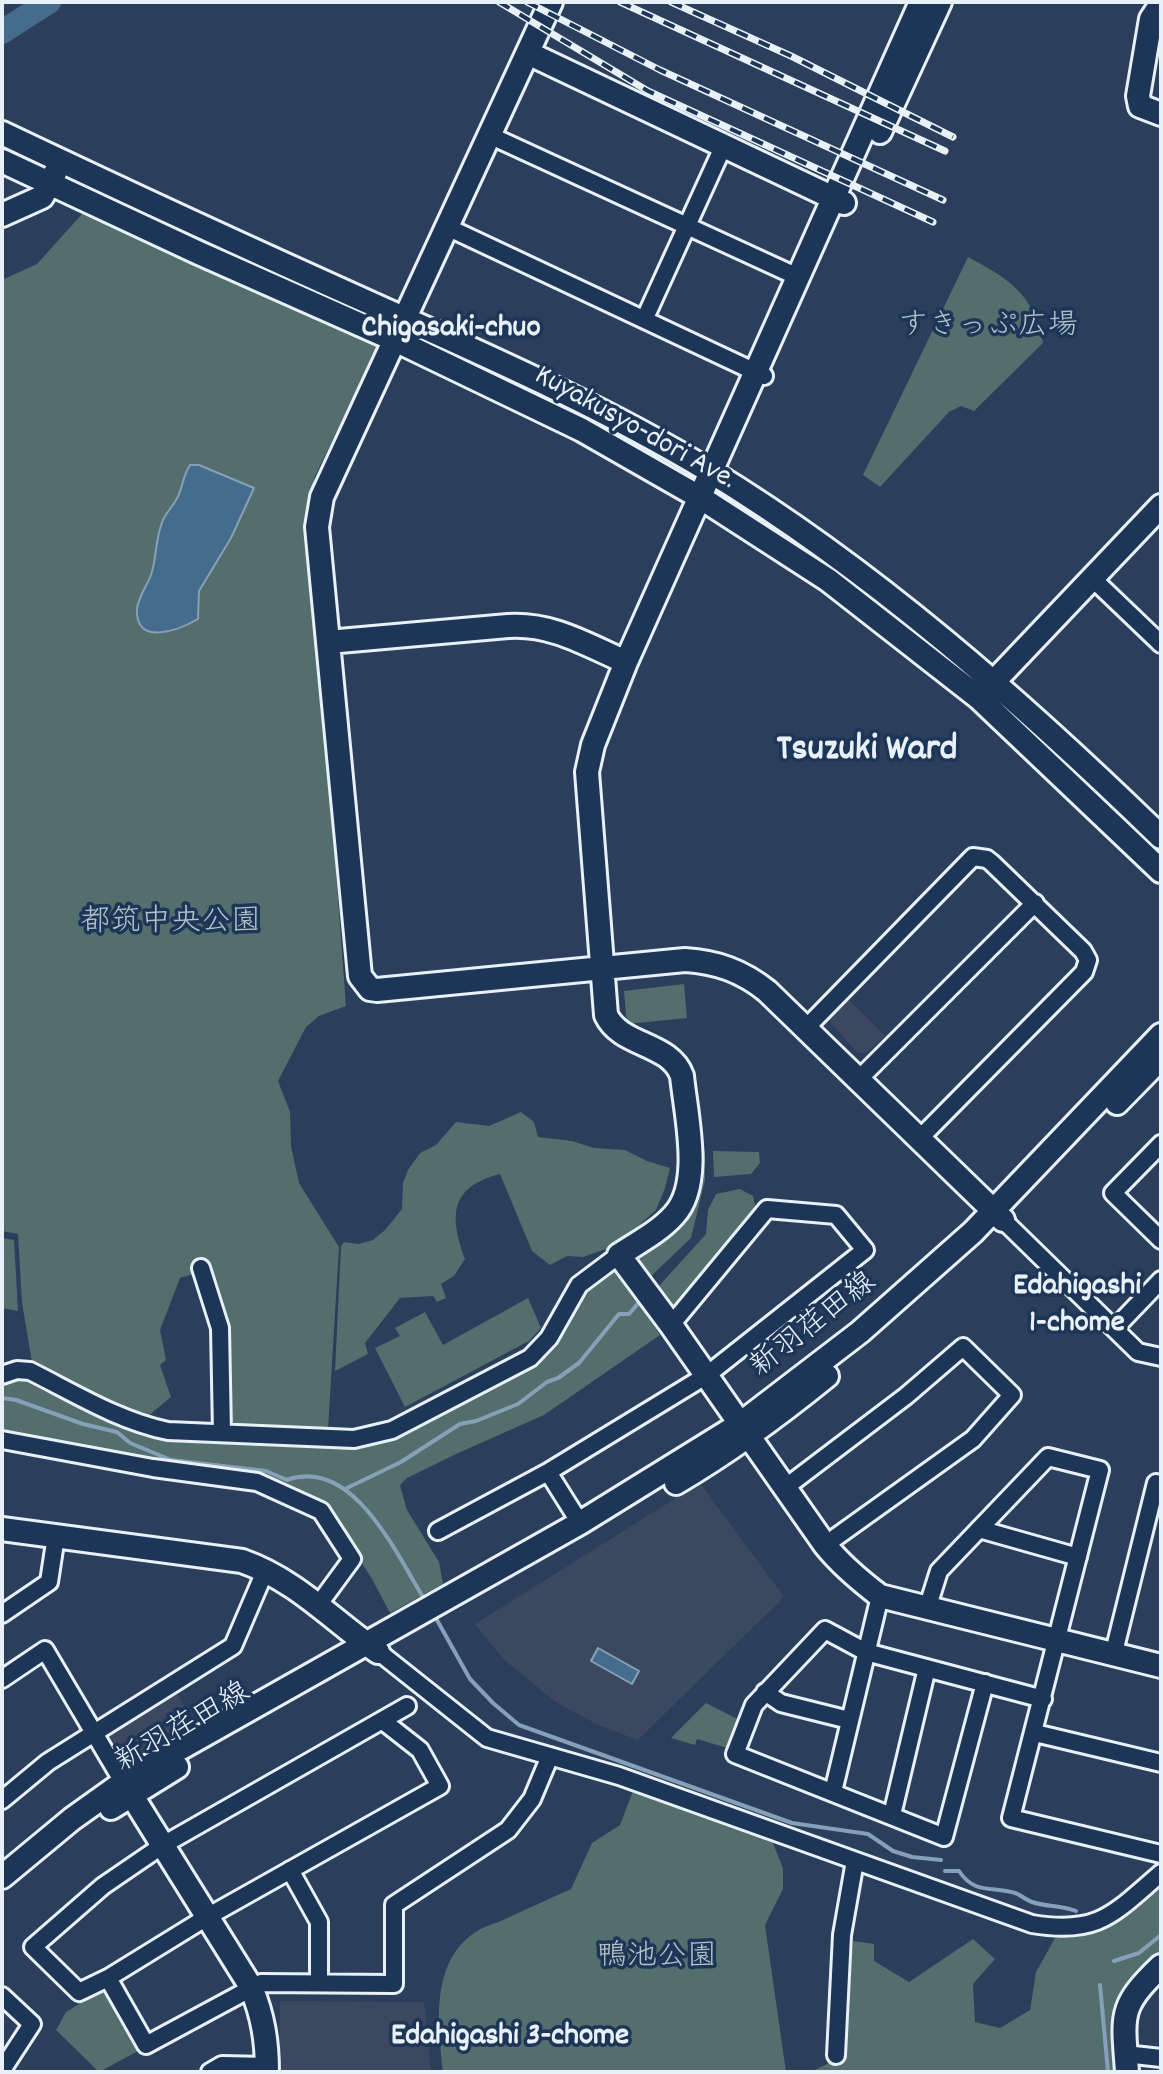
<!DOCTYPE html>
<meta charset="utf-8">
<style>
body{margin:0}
#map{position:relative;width:1163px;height:2074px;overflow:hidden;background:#2b3e5b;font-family:Dekko,sans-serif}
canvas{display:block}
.frame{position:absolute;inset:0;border:4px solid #e8f1f8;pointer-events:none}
</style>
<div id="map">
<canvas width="1163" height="2074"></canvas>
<div class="frame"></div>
</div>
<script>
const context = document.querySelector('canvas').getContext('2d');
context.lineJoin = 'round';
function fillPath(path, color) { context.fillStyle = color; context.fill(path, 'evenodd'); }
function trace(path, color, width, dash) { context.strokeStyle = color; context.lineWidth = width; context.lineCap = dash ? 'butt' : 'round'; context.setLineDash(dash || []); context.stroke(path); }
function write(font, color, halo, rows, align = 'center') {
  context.font = font + ' Dekko,"Klee One",sans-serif'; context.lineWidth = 7; context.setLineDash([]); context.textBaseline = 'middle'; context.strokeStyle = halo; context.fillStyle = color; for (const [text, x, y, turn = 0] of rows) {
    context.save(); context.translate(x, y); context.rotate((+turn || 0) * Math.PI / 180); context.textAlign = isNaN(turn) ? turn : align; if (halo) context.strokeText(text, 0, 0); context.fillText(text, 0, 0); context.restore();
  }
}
const built = new Path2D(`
 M 848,999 L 885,1036 L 866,1053 L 858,1053 L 828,1020 Z
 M 700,1483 L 784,1597 L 638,1740 L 596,1724 L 556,1702 L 503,1659 L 475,1624 Z
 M 175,1690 L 197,1727 L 126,1767 L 107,1735 L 108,1730 Z
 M 280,2001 L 424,2002 L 431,2072 L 279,2072 Z`);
const green = new Path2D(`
 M 82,214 L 380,342 L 314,478 L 308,545 L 314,574 L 346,1006 L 319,1016 L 306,1027 L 278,1081 L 290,1112 L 291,1146 L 299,1183 L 339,1247 L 328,1429 L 231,1426 L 230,1338 L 208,1270 L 180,1278 L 160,1330 L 166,1360 L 160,1365 L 171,1397 L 147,1417 L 109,1401 L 32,1362 L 22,1303 L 18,1234 L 2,1231 L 2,280 L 37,264 Z
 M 968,257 C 1009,279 1034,294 1043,343 L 974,411 L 961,406 L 949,412 L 880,487 L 863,475 Z
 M 684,984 L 687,1018 L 627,1024 L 624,991 Z
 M 521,1112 L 534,1122 L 538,1137 L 572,1141 L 594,1148 L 625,1150 L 647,1161 L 670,1168 L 665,1188 L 656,1210 L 637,1227 L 606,1249 L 583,1257 L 567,1256 L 550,1265 L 532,1251 L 500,1174 C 450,1187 449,1215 465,1259 L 454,1276 L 441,1284 L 446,1298 L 437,1302 L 433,1296 L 400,1298 L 365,1343 L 368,1354 L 335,1371 L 341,1246 L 344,1242 L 359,1244 L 373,1240 L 385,1230 L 402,1209 L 403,1183 L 408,1170 L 420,1153 L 436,1145 L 456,1122 L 489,1126 Z
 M 705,1151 L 705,1180 L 691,1238 L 648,1279 L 629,1256 L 668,1231 L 698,1152 Z
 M 713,1151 L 759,1152 L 760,1163 L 751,1174 L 714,1177 Z
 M 740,1189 L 753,1196 L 756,1209 L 676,1306 L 670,1308 L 659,1286 L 706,1234 L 708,1210 L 716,1194 Z
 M 2,1238 L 14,1240 L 18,1311 L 2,1308 Z
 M 616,1268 L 660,1335 L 544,1415 L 456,1454 L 407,1478 L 400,1485 L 407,1510 L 439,1562 L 443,1584 L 390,1613 L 372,1579 L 334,1520 L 266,1477 L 181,1466 L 2,1435 L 2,1385 L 7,1379 L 30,1376 L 135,1426 L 364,1442 L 539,1358 L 559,1337 L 585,1289 Z
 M 528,1298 L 541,1328 L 529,1341 L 405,1407 L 375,1348 L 400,1336 L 395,1328 L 425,1312 L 443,1345 Z
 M 706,1703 L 741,1721 L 731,1749 L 697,1739 L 695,1745 L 671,1738 Z
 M 633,1791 L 772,1841 L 783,1868 L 783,1889 L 765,1925 L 786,2072 L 443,2072 C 438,2025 430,1964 474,1933 C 482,1927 494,1924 503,1920 C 526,1909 549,1899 571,1889 L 592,1843 L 620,1825 Z
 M 1161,1882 L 1161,1954 L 1129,1989 L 1120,2072 L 811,2072 L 841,2057 L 846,2036 L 853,1941 L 874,1944 L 874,1961 L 909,1982 L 973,1939 L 995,1959 L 973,1984 L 975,2022 L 1000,2028 L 1030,2010 L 1036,1972 L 1055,1938 L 1111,1923 Z
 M 100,1991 L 106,1992 L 140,2050 L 99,2072 L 56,2030 L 66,2012 Z`);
const water = new Path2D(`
 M 190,465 L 199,465 L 254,488 L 231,538 L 199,591 L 198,619 C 179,630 135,647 137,609 C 138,597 147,586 151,575 C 157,557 155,538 163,520 C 167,511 176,503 179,494 C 184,482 183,476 190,465 Z
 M 598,1648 L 639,1671 L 632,1684 L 591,1661 Z`);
const stream = new Path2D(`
 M 2,1398 L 16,1400 L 83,1424 L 117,1432 L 130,1443 L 171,1460 L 266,1471 L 287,1480 C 354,1456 397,1556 426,1602
 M 347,1488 L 401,1462 L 460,1424 L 476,1421 L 518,1404 L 547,1382 L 558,1378 L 579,1363 L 619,1314 L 629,1314 L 641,1300
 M 433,1613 L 470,1679 L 493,1703 L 519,1725 L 792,1823 L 868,1834 L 893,1851 L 912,1857 L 941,1860
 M 945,1871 L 959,1871 C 975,1895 992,1886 1015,1893 C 1021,1895 1026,1900 1032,1902 C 1046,1907 1062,1905 1076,1911
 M 1114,1961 L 1139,1953 L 1161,1935
 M 1100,1985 L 1108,2072`);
const river = new Path2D(`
 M 2,32 L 49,2`);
const street = new Path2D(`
 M 489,135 L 798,277
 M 447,227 L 764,376
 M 645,318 L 723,147
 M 1092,578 L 1161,644
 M 806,1028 L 973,857 L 987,859 L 992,863 L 1083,951 L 1088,960 L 1084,972 L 919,1139
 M 859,1079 L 1035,903
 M 1161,1144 L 1113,1193 L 1161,1240
 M 1003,1220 L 1138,1352 L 1161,1357
 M 201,1268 L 220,1328 L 222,1433
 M 1115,1328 L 1161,1280
 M 2,1375 L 17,1370 L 30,1371 C 74,1393 119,1421 168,1431 L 354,1439 L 392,1430 L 530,1358 L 549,1338 L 579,1285 L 619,1255
 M 2,1440 L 153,1468 L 257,1482 L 321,1511 L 352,1559 L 319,1604
 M 548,1472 L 580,1523
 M 786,1487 L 906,1396 L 963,1347 L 1012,1395 L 973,1439 L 825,1545
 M 979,1529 L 1078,1557
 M 438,1531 L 548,1472 L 707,1375 L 865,1250 L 836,1215 L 767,1209 L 671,1325
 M 927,1609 L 939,1571 L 1048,1457 L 1100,1470 L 1011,1818 L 1161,1854
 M 2,1614 L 49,1582 L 56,1536
 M 380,1653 L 487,1738 L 619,1776 L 1032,1924 C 1099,1935 1113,1914 1161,1873
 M 1113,1656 L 1156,1483 L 1161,1484
 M 2,1679 L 45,1650 L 123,1782
 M 985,1683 L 944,1837 L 735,1754 L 754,1705 L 825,1630 L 866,1652 L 1043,1699
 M 765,1692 L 781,1703 L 849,1720
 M 407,1706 L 163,1845 L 103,1886 L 33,1947 L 79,1992 L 108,1978 L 146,2045 L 261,1983 L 394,1984 L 394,1905 L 508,1830 L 532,1799 L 550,1756
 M 1035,1733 L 1161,1763
 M 833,1792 L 880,1596
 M 2,1800 L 48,1762 L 233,1646 L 266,1569
 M 892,1815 L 927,1668
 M 290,1870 L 319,1922 L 319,1983
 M 108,1978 L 207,1917 L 440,1786 L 420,1750 L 383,1721
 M 2,1996 L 32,2024 L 2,2070
 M 1125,2054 L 1161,2058
 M 836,2055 L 842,1935 L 855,1861
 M 210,2072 L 222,2065 L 267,2066`);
const secondary = new Path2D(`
 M 551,2 L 322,497 L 317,527 L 360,976 L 370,989 L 377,990 L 685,960 C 717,962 742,971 767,991 L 1003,1220
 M 921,2 L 626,662 L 593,745 L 587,772 L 606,1015 C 621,1047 670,1042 682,1076 C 686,1116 703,1184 674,1215 C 659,1232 637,1243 619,1255 L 671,1325 L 825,1545 C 841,1565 859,1580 880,1596 L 1161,1666
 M 1161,8 L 1157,10 L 1151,19 L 1138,96 L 1140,106 L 1161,114
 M 528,53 L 844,203
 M 880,132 L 940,2
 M 2,133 C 124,191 247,248 370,303 C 485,355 600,405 708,470 C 874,571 1022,702 1161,837
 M 2,161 L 199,253 L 395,340 L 582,430 L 701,498 L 828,580 L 979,698 L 1161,871
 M 2,215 L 42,197 L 55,173
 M 328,642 L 508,626 C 552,623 587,645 626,662
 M 985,691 L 1161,506
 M 1117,1103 L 1161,1058
 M 676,1483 C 729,1452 779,1415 827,1376
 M 2,1529 L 242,1561 C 296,1580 332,1620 378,1652
 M 124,1783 L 251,1987 C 263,2016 267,2041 267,2072
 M 111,1808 L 177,1767
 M 2,1877 L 72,1819 L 135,1774 L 580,1523 L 740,1424 L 860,1332 L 973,1232 L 1161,1035
 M 1127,2072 C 1123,2015 1118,2007 1161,1966`);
const rail = new Path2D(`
 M 499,2 L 648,91 L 933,222
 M 527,2 L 660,70 L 943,200
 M 620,2 L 945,151
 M 671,2 L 791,56 L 953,137`);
const parkNames = [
 ["すきっぷ広場",988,329],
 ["都筑中央公園",171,925],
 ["鴨池公園",657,1960]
];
const streetNames = [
 ["Kuyakusyo-dori Ave.",634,430,29],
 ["新羽荏田線",815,1327,-38],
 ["新羽荏田線",184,1730,-30]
];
const neighbourhoodNames = [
 ["Chigasaki-chuo",451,331],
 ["Edahigashi",1077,1289],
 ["1-chome",1077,1326],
 ["Edahigashi 3-chome",510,2039]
];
const districtNames = [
 ["Tsuzuki Ward",867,753]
];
fillPath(built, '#3c4860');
fillPath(green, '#536e6c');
fillPath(water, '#456c8c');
trace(water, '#86a1b7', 2);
trace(stream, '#86a1b7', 4);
trace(river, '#456c8c', 24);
trace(street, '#e8f1f8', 22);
trace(secondary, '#e8f1f8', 28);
trace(street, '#1d3557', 16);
trace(secondary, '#1d3557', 22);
trace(rail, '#e8f1f8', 7);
trace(rail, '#1d3557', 4, [12]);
write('30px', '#b4c3c7', '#1d3557', parkNames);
write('30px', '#e8f1f8', '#1d3557', streetNames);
write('bold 32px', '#e8f1f8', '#1d3557', neighbourhoodNames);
write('bold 38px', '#e8f1f8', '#1d3557', districtNames);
</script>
